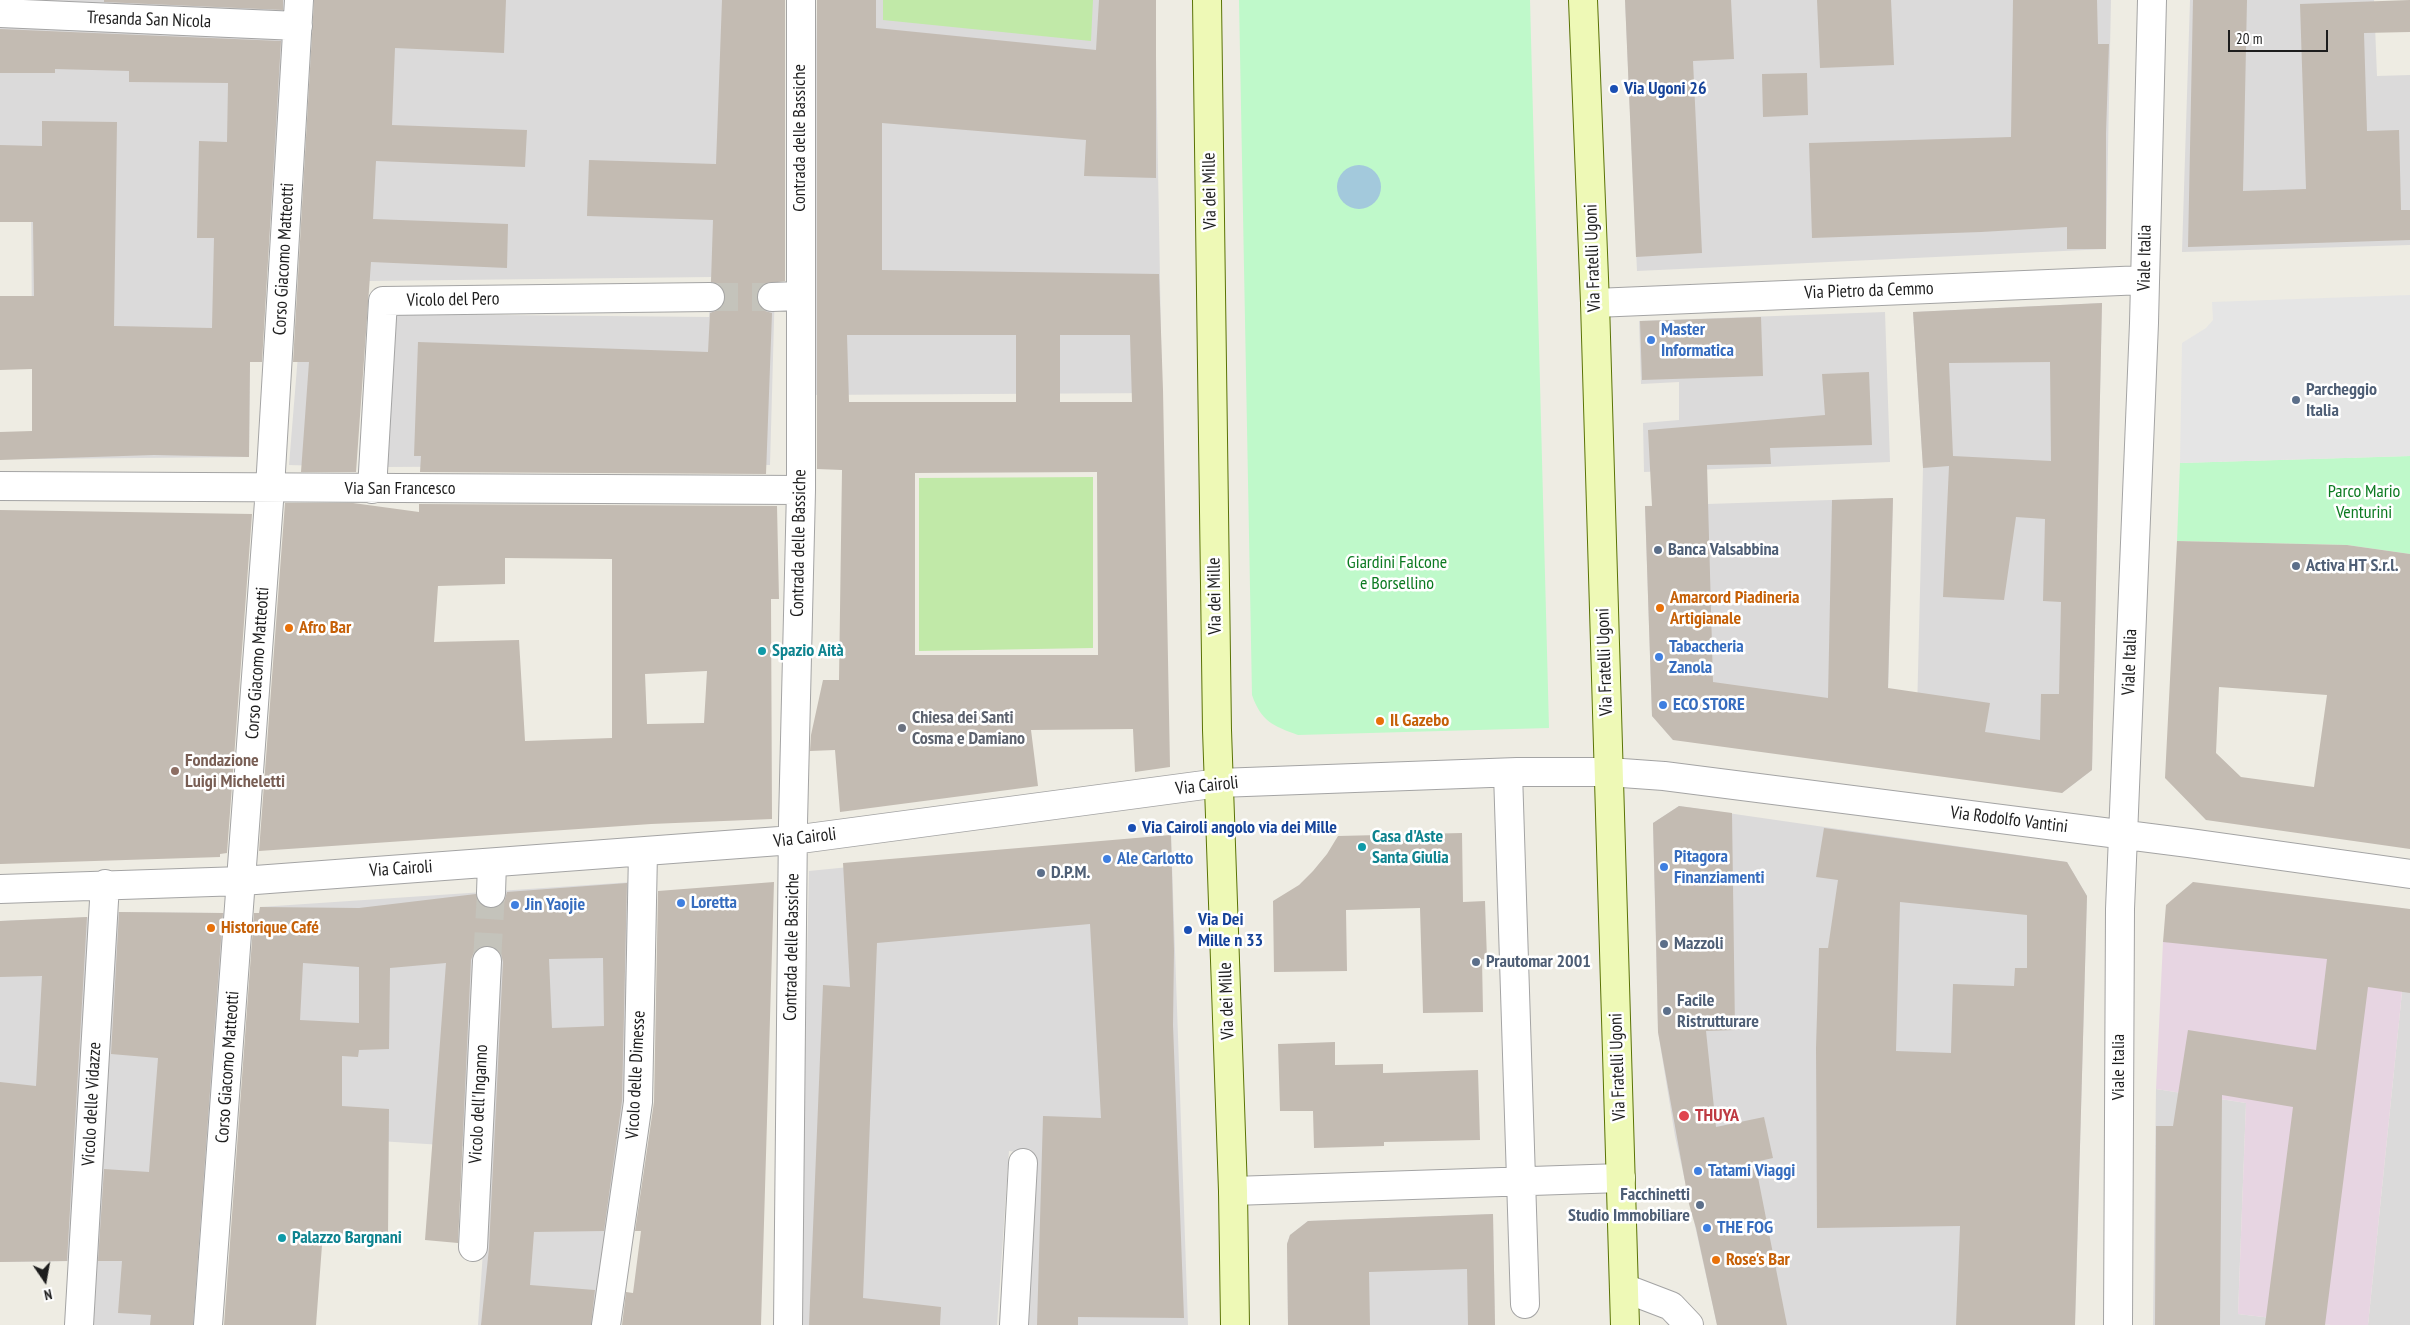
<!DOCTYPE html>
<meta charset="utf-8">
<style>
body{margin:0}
#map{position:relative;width:2410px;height:1325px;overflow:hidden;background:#eeece3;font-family:"PT Sans Narrow",sans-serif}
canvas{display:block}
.north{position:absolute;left:20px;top:1255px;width:50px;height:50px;-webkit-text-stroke:4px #fff;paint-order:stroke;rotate:168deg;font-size:14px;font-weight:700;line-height:20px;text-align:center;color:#1d1d1d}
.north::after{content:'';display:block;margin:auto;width:18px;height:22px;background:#1d1d1d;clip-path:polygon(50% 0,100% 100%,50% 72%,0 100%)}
.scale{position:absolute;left:2228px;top:30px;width:100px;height:22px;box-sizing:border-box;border:2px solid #1d1d1d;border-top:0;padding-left:6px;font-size:15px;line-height:18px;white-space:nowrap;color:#1d1d1d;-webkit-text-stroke:4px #fff;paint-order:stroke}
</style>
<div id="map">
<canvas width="2410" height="1325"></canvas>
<div class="north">N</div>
<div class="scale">20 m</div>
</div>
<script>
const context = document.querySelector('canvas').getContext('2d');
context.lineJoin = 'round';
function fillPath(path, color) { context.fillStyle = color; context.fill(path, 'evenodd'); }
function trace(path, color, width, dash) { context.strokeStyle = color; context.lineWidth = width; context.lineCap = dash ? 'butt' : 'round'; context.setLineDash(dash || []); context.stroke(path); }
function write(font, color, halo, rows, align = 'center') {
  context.font = font + ' "PT Sans Narrow",sans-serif'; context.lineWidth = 5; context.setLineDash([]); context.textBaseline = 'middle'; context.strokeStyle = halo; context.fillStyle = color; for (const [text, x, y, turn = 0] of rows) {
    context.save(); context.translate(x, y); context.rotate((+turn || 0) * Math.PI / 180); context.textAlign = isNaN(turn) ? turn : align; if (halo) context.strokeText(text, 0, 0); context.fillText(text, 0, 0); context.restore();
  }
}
const residential = new Path2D(`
 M 0,0 L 287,0 L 286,18 Z
 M 327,0 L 783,0 L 770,465 L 386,467 L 395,314 L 709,317 L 711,277 L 369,281 L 354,467 L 289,465 Z
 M 817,0 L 1155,0 L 1162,393 L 808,395 Z
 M 1625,0 L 2111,0 L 2106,249 L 1637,271 Z
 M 2190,0 L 2374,0 L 2377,76 L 2410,75 L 2410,245 L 2182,252 Z
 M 0,24 L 283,36 L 261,362 L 250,362 L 249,457 L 33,459 L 31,201 L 0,201 Z
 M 2102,303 L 2092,770 L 2062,793 L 1917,713 L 1923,468 L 1913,312 Z
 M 1885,312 L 1890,462 L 1644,472 L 1643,423 L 1679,420 L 1679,382 L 1641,384 L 1639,321 Z
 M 1893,498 L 1888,696 L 1673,740 L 1652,716 L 1645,506 Z
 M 1679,806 L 2067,862 L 2087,896 L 2075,1325 L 1717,1325 L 1675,1136 L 1658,1032 L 1653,823 Z
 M 1171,835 L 1188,1325 L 1026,1325 L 1032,1154 L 1009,1151 L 997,1325 L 799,1325 L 809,871 Z
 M 633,882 L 630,1023 L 611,1231 L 595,1325 L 478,1325 L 490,1148 L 252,1133 L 260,907 Z
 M 2410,909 L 2410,1325 L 2368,1325 L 2402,992 Z
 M 113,912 L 225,913 L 195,1325 L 88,1325 Z
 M 94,917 L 78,1261 L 0,1262 L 0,921 Z
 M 2156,1089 L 2246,1103 L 2238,1314 L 2331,1325 L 2153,1325 Z
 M 1493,1214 L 1495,1325 L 1288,1325 L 1287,1244 L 1290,1235 L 1308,1221 Z`);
const industrial = new Path2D(`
 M 2193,882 L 2402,992 L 2368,1325 L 2331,1325 L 2238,1314 L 2246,1103 L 2156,1089 L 2163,942 Z`);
const grass = new Path2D(`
 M 883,0 L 1093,0 L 1091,41 L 883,20 Z
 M 1093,477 L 1093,648 L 919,651 L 919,478 Z`);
const park = new Path2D(`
 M 1239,0 L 1530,0 L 1549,728 L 1298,735 C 1273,726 1261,721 1252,695 Z
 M 2410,456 L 2410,554 L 2347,545 L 2177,541 L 2180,463 Z`);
const parking = new Path2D(`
 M 2410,295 L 2410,456 L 2180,463 L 2182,343 L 2206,328 L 2213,320 L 2212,302 Z`);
const water = new Path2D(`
 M1337 187a22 22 0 1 1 44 0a22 22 0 1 1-44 0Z`);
const building = new Path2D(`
 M 104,0 L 283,0 L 283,10 L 104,2 Z
 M 314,0 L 506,0 L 504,53 L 395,48 L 392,125 L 527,130 L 525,167 L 376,161 L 373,219 L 508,224 L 507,268 L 371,262 L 356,472 L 301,472 L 309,362 L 293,362 Z
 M 722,0 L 785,0 L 785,281 L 764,284 L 758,289 L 756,297 L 759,306 L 765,311 L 772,313 L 766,474 L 420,472 L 421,456 L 414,456 L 418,342 L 708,352 L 710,313 L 718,310 L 723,305 L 726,297 L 723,289 L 718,284 L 711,282 L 713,220 L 587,216 L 589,160 L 716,164 Z
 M 817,0 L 876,0 L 876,28 L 1096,50 L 1099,0 L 1156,0 L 1156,178 L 1084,176 L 1086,140 L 882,123 L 882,270 L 1159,274 L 1163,390 L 1170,767 L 1135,772 L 1133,729 L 1031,730 L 1038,786 L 840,812 L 835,750 L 810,751 L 811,735 L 823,680 L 839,680 L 842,470 L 817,469 ZM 847,335 L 1016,335 L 1016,402 L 849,402 ZM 1060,335 L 1130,335 L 1132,402 L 1060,402 ZM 1097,472 L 1098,655 L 915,655 L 915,473 Z
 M 1625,0 L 1731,0 L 1734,59 L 1693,61 L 1702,253 L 1636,257 Z
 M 1817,0 L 1891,0 L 1894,65 L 1820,68 Z
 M 2013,0 L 2097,0 L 2098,44 L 2109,44 L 2106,133 L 2106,249 L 2067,249 L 2067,227 L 1981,232 L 1812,238 L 1809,143 L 2011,137 Z
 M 2193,0 L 2247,0 L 2243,191 L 2306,189 L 2300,4 L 2410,0 L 2410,32 L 2364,33 L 2367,131 L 2399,130 L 2401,210 L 2410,210 L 2410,240 L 2188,247 Z
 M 0,29 L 281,41 L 262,362 L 250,362 L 249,457 L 154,455 L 0,460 L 0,432 L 32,431 L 32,369 L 0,370 L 0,296 L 34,296 L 33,222 L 0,222 L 0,145 L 42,146 L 42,121 L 117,122 L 114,326 L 212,328 L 214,238 L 197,238 L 199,141 L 227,142 L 228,83 L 129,82 L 129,71 L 55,69 L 55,73 L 0,73 Z
 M 1807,73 L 1808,115 L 1763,117 L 1762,74 Z
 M 2102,303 L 2092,770 L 2062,793 L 1673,740 L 1652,716 L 1645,506 L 1652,506 L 1648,430 L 1825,415 L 1822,374 L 1869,372 L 1872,445 L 1770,448 L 1771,464 L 1707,465 L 1713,682 L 1828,698 L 1832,500 L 1893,498 L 1888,688 L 1990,703 L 1985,732 L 2040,740 L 2041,694 L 2059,694 L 2061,602 L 2043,601 L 2045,519 L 2016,517 L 2004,600 L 1943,597 L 1949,466 L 1923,468 L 1913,312 ZM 2050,362 L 2051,461 L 1953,456 L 1949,363 Z
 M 1761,317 L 1763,376 L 1642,380 L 1640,321 Z
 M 285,503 L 353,503 L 419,512 L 419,504 L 777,506 L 779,599 L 771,599 L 772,819 L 651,824 L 259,851 ZM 505,558 L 612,559 L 612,738 L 525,741 L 519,640 L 434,642 L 438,586 L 505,584 ZM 707,671 L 704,723 L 647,724 L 645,674 Z
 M 0,510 L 252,514 L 227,853 L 220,854 L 220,857 L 0,864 Z
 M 2177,541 L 2347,545 L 2410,554 L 2410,849 L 2206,820 L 2165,778 ZM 2219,687 L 2327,695 L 2314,787 L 2241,777 L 2216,753 Z
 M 1679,806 L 1732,813 L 1735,1030 L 1706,1031 L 1716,1127 L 1764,1117 L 1773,1158 L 1755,1162 L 1787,1325 L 1717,1325 L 1696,1228 L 1689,1204 L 1658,1032 L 1656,939 L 1653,823 Z
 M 1824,828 L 2067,862 L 2087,896 L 2075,1325 L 1956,1325 L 1960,1226 L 1817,1228 L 1816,1048 L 1819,948 L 1828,948 L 1838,880 L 1816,877 ZM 1900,902 L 2027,915 L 2027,968 L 2015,968 L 2014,986 L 1953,984 L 1951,1053 L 1896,1051 Z
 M 1462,833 L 1463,902 L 1485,901 L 1487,960 L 1482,959 L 1483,1012 L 1423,1013 L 1420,908 L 1346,910 L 1347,971 L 1274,972 L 1273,901 L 1299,885 L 1313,871 L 1327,854 L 1338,836 Z
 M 1171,835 L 1174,951 L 1173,1025 L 1184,1318 L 1078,1317 L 1078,1325 L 1037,1325 L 1043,1116 L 1101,1118 L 1090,924 L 877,943 L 863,1298 L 941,1307 L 940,1325 L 809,1325 L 823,985 L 850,987 L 843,863 Z
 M 774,882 L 761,1325 L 622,1325 L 626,1292 L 633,1293 L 641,1231 L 635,1231 L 654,1102 L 658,891 Z
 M 2193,882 L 2410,909 L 2410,993 L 2368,987 L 2325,1325 L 2265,1325 L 2293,1107 L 2222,1095 L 2220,1325 L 2155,1325 L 2156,1126 L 2173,1126 L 2188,1030 L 2316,1050 L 2327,959 L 2163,942 L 2166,905 Z
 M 627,883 L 622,1101 L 604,1231 L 534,1232 L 530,1285 L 595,1290 L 591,1325 L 481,1325 L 489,1248 L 503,962 L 501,954 L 496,948 L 487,945 L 479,947 L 474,952 L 471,960 L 458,1243 L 425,1240 L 446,963 L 390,968 L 389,1049 L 359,1050 L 358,1057 L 342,1056 L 342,1106 L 389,1109 L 388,1237 L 323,1232 L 316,1325 L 224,1325 L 254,913 L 259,913 L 260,907 L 359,908 L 476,894 L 482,906 L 491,909 L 498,907 L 504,902 L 507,892 ZM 603,958 L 604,1026 L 552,1028 L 549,959 ZM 303,963 L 359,967 L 359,1023 L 300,1020 Z
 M 119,912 L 223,913 L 193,1325 L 150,1325 L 151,1315 L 118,1313 L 122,1261 L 98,1261 L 104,1169 L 149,1172 L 158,1058 L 111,1054 Z
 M 87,917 L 67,1261 L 0,1262 L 0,1082 L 36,1086 L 42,976 L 0,977 L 0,921 Z
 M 1335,1042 L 1335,1065 L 1383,1064 L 1383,1073 L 1478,1070 L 1480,1140 L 1384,1142 L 1384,1146 L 1314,1148 L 1313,1111 L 1280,1111 L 1278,1044 Z
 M 1493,1214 L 1495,1325 L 1468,1325 L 1467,1269 L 1369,1272 L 1370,1325 L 1288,1325 L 1287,1244 L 1290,1235 L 1308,1221 Z`);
const minorTunnel = new Path2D(`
 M 710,297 L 772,297
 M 487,961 L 491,893`);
const minor = new Path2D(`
 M 0,13 L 298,26
 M 772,297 L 799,296
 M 1595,303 L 2144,280
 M 0,486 L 801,490
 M 372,489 L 383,301 L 710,297
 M 1508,773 L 1525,1304
 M 0,889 L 242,881 L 793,840 L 1219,783 L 1517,772 L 1608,772 L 1664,776 L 2189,843 L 2410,874
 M 491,893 L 492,863
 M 1233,1191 L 1621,1178
 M 473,1247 L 487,961
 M 1624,1288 L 1671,1306 L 1689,1325
 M 79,1325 L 105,884
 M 208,1325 L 270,488 L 299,0
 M 606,1325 L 638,1102 L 643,852
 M 788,1325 L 793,823 L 801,490 L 801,0
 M 1014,1325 L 1023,1163
 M 2118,1325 L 2120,909 L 2144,323 L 2152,0`);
const secondary = new Path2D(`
 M 1207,0 L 1217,730 L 1233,1191 L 1235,1325
 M 1583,0 L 1595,303 L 1625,1325`);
const markers = [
 [1614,89,5,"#1a4fb4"],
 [1651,340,5,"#3f7fe0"],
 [2296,400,5,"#5c6f8a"],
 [1658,550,5,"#5c6f8a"],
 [2296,566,5,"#5c6f8a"],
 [1660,608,5,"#e8710a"],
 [289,628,5,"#e8710a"],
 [762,651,5,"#0f9aa8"],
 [1659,657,5,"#3f7fe0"],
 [1663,705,5,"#3f7fe0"],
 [1380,721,5,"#e8710a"],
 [902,728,5,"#6b7280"],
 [175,771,5,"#8d6e63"],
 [1132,828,5,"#1a4fb4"],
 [1362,847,5,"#0f9aa8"],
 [1107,859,5,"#3f7fe0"],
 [1664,867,5,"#3f7fe0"],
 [1041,873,5,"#5c6f8a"],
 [681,903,5,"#3f7fe0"],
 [515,905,5,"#3f7fe0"],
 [211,928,5,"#e8710a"],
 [1188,930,5,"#1a4fb4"],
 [1664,944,5,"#5c6f8a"],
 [1476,962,5,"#5c6f8a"],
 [1667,1011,5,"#5c6f8a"],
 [1684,1116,6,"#e0444e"],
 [1698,1171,5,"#3f7fe0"],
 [1700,1205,5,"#5c6f8a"],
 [1707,1228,5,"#3f7fe0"],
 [282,1238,5,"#0f9aa8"],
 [1716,1260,5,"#e8710a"]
];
const streetNames = [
 ["Tresanda San Nicola",149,20,2],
 ["Contrada delle Bassiche",800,138,-90],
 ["Via dei Mille",1210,191,-91],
 ["Via Fratelli Ugoni",1593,258,-92],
 ["Viale Italia",2145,258,-89],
 ["Corso Giacomo Matteotti",284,259,-87],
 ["Via Pietro da Cemmo",1869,291,-2],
 ["Vicolo del Pero",453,300,-1],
 ["Via San Francesco",400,489],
 ["Contrada delle Bassiche",799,543,-89],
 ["Via dei Mille",1215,596,-91],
 ["Via Fratelli Ugoni",1605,662,-92],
 ["Viale Italia",2130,662,-88],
 ["Corso Giacomo Matteotti",258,663,-86],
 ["Via Cairoli",1207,786,-6],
 ["Via Rodolfo Vantini",2009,820,7],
 ["Via Cairoli",805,838,-7],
 ["Via Cairoli",401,869,-4],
 ["Contrada delle Bassiche",792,947,-89],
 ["Via dei Mille",1227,1001,-92],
 ["Corso Giacomo Matteotti",228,1067,-86],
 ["Via Fratelli Ugoni",1618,1067,-92],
 ["Viale Italia",2119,1067,-90],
 ["Vicolo delle Dimesse",636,1075,-87],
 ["Vicolo delle Vidazze",92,1104,-87],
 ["Vicolo dell'Inganno",479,1104,-87]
];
const transitNames = [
 ["Via Ugoni 26",1624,89],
 ["Via Cairoli angolo via dei Mille",1142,828],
 ["Via Dei",1198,920],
 ["Mille n 33",1198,941]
];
const shopNames = [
 ["Master",1661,330],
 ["Informatica",1661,351],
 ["Tabaccheria",1669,647],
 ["Zanola",1669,668],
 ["ECO STORE",1673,705],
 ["Pitagora",1674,857],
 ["Finanziamenti",1674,878],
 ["Ale Carlotto",1117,859],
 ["Loretta",691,903],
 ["Jin Yaojie",525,905],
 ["Tatami Viaggi",1708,1171],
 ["THE FOG",1717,1228]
];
const serviceNames = [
 ["Parcheggio",2306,390],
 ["Italia",2306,411],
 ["Banca Valsabbina",1668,550],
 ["Activa HT S.r.l.",2306,566],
 ["D.P.M.",1051,873],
 ["Mazzoli",1674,944],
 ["Prautomar 2001",1486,962],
 ["Facile",1677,1001],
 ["Ristrutturare",1677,1022],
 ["Facchinetti",1690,1195,"right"],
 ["Studio Immobiliare",1690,1216,"right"]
];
const parkNames = [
 ["Parco Mario",2364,492],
 ["Venturini",2364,513],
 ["Giardini Falcone",1397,563],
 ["e Borsellino",1397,584]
];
const foodNames = [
 ["Amarcord Piadineria",1670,598],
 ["Artigianale",1670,619],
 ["Afro Bar",299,628],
 ["Il Gazebo",1390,721],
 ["Historique Café",221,928],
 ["Rose's Bar",1726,1260]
];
const cultureNames = [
 ["Spazio Aità",772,651],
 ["Casa d'Aste",1372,837],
 ["Santa Giulia",1372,858],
 ["Palazzo Bargnani",292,1238]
];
const worshipNames = [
 ["Chiesa dei Santi",912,718],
 ["Cosma e Damiano",912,739]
];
const educationNames = [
 ["Fondazione",185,761],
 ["Luigi Micheletti",185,782]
];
const healthNames = [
 ["THUYA",1695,1116]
];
fillPath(residential, '#dbdada');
fillPath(industrial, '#e7d5e2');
fillPath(grass, '#c1e9a8');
fillPath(park, '#bff9ca');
fillPath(parking, '#e5e5e5');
fillPath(water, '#a3c9dc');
fillPath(building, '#c3bbb2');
trace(minorTunnel, '#c4c3bb', 28, [28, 14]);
trace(minor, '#a4a4a4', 30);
trace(secondary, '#5a7305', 30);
trace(minor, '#fff', 28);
trace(secondary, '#eef9b6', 28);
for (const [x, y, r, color] of markers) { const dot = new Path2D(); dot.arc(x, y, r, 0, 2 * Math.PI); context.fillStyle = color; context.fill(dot); trace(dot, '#fff', 2); }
write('18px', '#1d1d1d', '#fff', streetNames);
write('bold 18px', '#164399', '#fff', transitNames, 'left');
write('bold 18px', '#366cbe', '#fff', shopNames, 'left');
write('bold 18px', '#4e5e75', '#fff', serviceNames, 'left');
write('18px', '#0c7a21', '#fff', parkNames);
write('bold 18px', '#c56008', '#fff', foodNames, 'left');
write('bold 18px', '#0d838f', '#fff', cultureNames, 'left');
write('bold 18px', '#5b616d', '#fff', worshipNames, 'left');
write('bold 18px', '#785e54', '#fff', educationNames, 'left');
write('bold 18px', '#be3a42', '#fff', healthNames, 'left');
</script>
